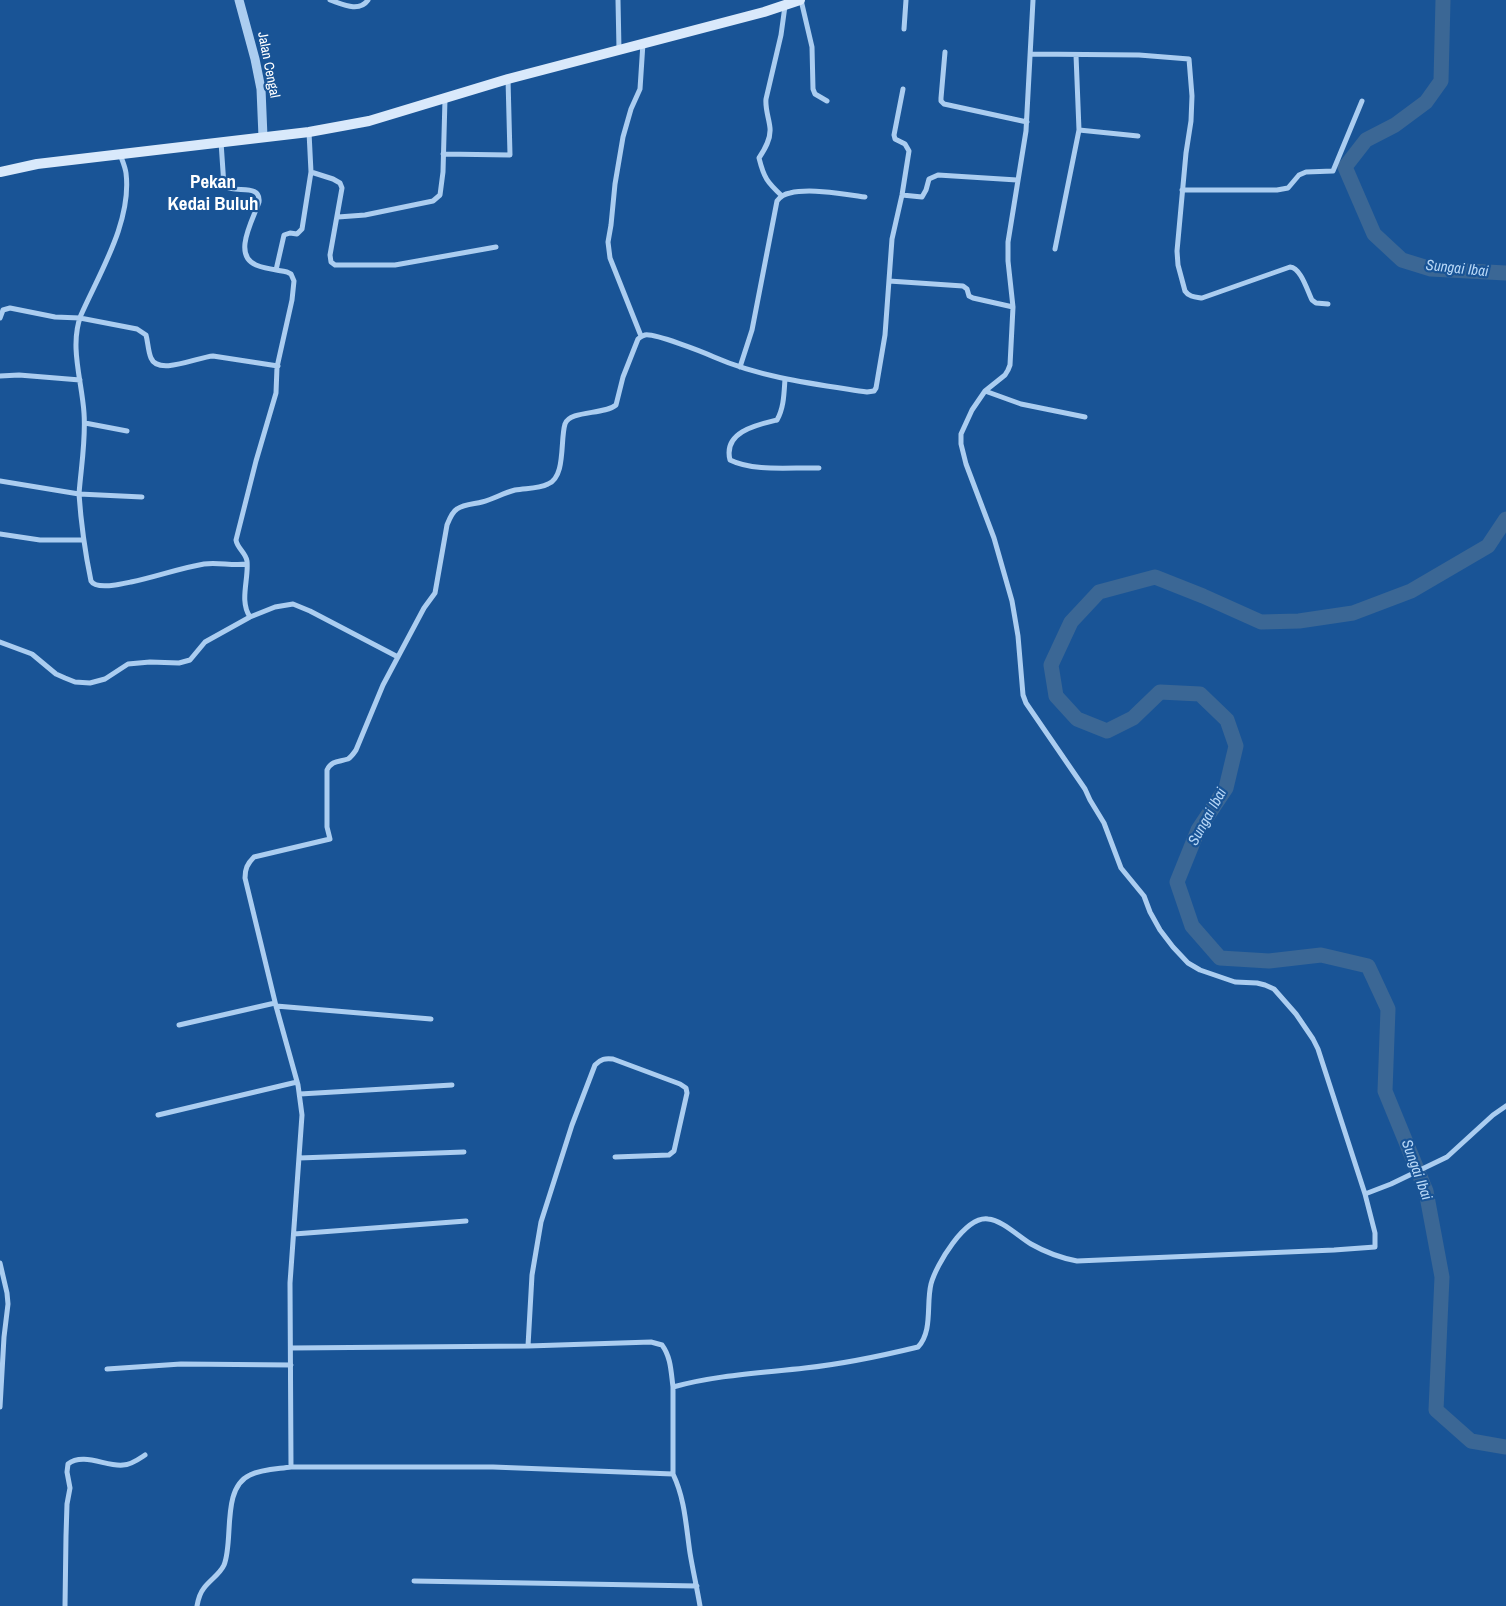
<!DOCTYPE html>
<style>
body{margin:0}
canvas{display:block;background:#195496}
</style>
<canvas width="1506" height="1606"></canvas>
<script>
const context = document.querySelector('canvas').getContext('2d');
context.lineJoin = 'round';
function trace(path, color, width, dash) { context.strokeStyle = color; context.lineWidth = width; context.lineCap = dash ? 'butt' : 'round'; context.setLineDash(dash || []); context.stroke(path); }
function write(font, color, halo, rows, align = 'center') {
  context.font = font + ' "Archivo Narrow",sans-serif'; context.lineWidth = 4.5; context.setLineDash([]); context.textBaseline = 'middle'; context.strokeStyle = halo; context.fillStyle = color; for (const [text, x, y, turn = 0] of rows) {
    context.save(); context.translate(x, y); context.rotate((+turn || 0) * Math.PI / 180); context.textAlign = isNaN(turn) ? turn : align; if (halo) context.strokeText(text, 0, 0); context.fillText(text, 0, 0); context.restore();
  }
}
const river = new Path2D(`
 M 1443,0 L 1441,81 L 1426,102 L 1395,125 L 1366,140 L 1345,167 L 1374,234 L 1402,260 L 1431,269 L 1506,273
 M 1506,519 L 1488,546 L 1411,591 L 1353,613 L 1299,621 L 1261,622 L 1203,596 L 1155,577 L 1099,592 L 1071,622 L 1051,665 L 1056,696 L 1077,719 L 1107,731 L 1133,718 L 1160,692 L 1200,694 L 1227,720 L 1236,746 L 1226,788 L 1198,830 L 1177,882 L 1192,926 L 1220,958 L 1269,961 L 1321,955 L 1368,966 L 1388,1009 L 1385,1091 L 1426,1191 L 1442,1277 L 1436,1410 L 1471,1441 L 1506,1447`);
const minor = new Path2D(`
 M 330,0 C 342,4 359,13 368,0
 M 618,0 L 619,49
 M 801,0 L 812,47 L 813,89 L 815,94 L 827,101
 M 904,29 L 906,0
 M 945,52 L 941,98 L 941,101 L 944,104 L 1027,122
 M 1031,54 L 1139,55 L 1189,59 L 1192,96 L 1191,121 L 1186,153 L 1177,251 L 1178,265 L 1185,291 C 1189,297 1195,297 1202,298 L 1290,267 C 1301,268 1307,290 1312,300 L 1316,303 L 1328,304
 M 1079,130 L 1138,136
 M 221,142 L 224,186 C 235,194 261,183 259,202 C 253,220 232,255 256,265 C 266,269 277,270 287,272 L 291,274 L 294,281 L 292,300 L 277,367 L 276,393 L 256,461 L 236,540 C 237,548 246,553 247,561 C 249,579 239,601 250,617
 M 120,154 C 122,160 125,166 126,173 C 132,221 100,272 81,315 C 69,346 82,381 84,413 C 86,440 81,467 79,494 C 81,523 85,552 91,581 C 96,590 122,584 131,582 C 156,577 180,568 204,564 C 218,562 232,566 247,564
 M 443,154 L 510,155 L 508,79
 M 311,172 L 333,179 L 340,183 L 342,188 L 330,255 L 331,262 L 335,265 L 395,265 L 496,247
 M 1182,190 L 1277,190 L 1288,188 L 1299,175 L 1306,172 L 1333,171 L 1362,101
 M 902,195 L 922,197 L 926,190 L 929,179 L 938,175 L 1017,180
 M 782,196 C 767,182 764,178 759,158 C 765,149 771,139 770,128 C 769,118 765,109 766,99 L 781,35 L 785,6
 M 338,217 L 365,215 L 433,201 L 440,195 L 443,172 L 445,99
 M 1055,249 L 1079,130 L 1076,55
 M 276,270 L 284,235 L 290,233 L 297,234 L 302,229 L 311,172 L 309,132
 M 889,281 L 963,286 L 967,289 L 969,296 L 973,298 L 1013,307
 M 0,318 L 3,310 L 10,308 L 55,317 L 80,318 L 137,329 L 146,335 C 148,342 148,351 151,358 C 158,376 198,357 213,356 L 278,366
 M 641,336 L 610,258 L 608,242 L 611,225 L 615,184 L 623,137 L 631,109 L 640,89 L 643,43
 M 740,367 L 752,330 L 777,201 C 780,197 784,194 790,193 C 810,188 844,194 865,197
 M 0,376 L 19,375 L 80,380
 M 785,379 C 784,393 784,408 777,420 C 756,425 723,432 730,460 C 754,472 792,467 819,468
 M 985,391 L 1021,404 L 1085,417
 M 85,423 L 127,431
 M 0,481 L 79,494 L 142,497
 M 0,534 L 40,540 L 83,540
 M 0,642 L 32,654 L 56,674 L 65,678 L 75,682 L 90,683 L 105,679 L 128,664 L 150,662 L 179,663 L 190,660 L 205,642 L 250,617 L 275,607 L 293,604 L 310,611 L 398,657
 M 276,1006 L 431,1019
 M 179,1025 L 275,1003
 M 300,1094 L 452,1085
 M 158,1115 L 297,1082
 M 299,1158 L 464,1152
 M 1365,1194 L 1391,1184 L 1447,1157 L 1493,1115 L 1506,1106
 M 294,1234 L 466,1221
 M 0,1263 L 7,1293 L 8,1304 L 4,1337 L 0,1407
 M 528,1346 L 532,1275 L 541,1222 L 572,1125 L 595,1065 C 601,1059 605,1058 613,1059 L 680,1084 L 686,1088 L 687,1093 L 674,1151 L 669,1155 L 615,1157
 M 291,1348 L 528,1346 L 651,1342 L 662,1345 C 671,1357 671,1372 673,1387
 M 107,1369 L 181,1364 L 291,1365
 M 291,1467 L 493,1467 L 673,1474 L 673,1387 C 716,1375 761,1373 805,1368 C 843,1364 881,1356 918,1347 C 933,1331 926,1304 931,1284 C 936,1265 965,1216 988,1219 C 1002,1220 1019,1237 1031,1244 C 1045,1252 1061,1258 1077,1261 L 1334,1250 L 1375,1247 L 1375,1233 L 1365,1194 L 1318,1049 L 1313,1039 L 1296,1014 L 1274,989 L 1265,985 L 1257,983 L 1235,982 L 1200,970 L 1188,963 L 1173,947 L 1160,930 L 1150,912 L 1144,896 L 1121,868 L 1104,823 L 1090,800 L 1085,789 L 1026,703 L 1023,695 L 1018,636 L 1012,601 L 994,538 L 966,464 L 961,444 L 961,434 L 972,410 L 985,391 L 1005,375 L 1008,370 L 1010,365 L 1013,307 L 1008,261 L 1008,242 L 1026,131 L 1033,0
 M 673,1474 C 685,1499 686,1526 690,1553 C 693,1571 697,1588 700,1606
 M 414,1581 L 697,1586
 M 65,1606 L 66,1536 L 67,1504 L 70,1488 L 67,1472 L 68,1464 C 83,1452 107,1467 123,1465 C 131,1465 139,1459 145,1455
 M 197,1606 C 198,1600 200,1593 204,1588 C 210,1580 220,1574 224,1565 C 234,1541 221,1488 250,1475 C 262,1469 278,1469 291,1467 L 290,1283 L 302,1115 L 298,1085 L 276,1006 L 245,878 C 245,869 247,864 254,857 L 330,839 L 327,827 L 327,770 C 332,760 339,762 348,759 C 351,757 354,753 356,750 L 383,685 L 424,608 L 435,593 L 447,525 C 449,520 452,512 457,509 C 464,504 474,504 482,502 C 494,499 503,493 515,490 C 526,488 538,489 548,484 C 566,477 560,440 565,424 C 570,410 604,415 616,405 L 623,377 L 638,339 C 641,337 641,336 645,335 C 654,333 703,352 714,357 C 762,378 815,384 867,392 L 874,391 L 876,388 L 885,335 L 892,239 L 902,195 L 909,151 L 905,144 L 895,139 L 894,135 L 903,89`);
const tertiary = new Path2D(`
 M 239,0 L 255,59 L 261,89 L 263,137`);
const secondary = new Path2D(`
 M 0,172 L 37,164 L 309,132 L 369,121 L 508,79 L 764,12 L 800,0`);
const streetNames = [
 ["Jalan Cengal",268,65,79]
];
const waterNames = [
 ["Sungai Ibai",1457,269,6],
 ["Sungai Ibai",1208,817,-61],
 ["Sungai Ibai",1416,1170,70]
];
const districtNames = [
 ["Pekan",213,183],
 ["Kedai Buluh",213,205]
];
trace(river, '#3b6795', 15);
trace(minor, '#abcdf0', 5);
trace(tertiary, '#abcdf0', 9);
trace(secondary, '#d9e9fb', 10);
write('14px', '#fff', '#195496', streetNames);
write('italic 15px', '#b7d7f7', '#195496', waterNames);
write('bold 19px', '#fff', '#195496', districtNames);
</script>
